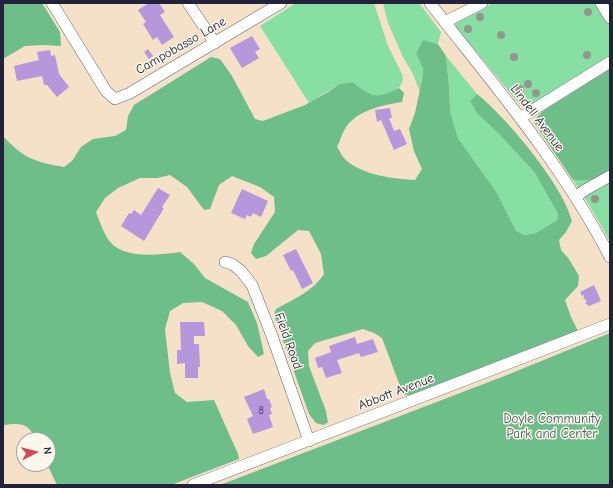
<!DOCTYPE html>
<style>
body{margin:0}
#map{position:relative;width:613px;height:488px;overflow:hidden;background:#f5e1c7;font-family:"Comic Neue",sans-serif}
canvas{display:block}
.frame{position:absolute;inset:0;border:4px solid #22223b;pointer-events:none}
.north{position:absolute;left:16px;top:432px;width:40px;height:40px;box-sizing:border-box;background:#fbf7ec;border:1px solid #a4a2a5;border-radius:50%;rotate:83deg;font-size:11px;font-weight:700;line-height:16px;text-align:center;color:#22223b}
.north::after{content:'';display:block;margin:auto;width:14px;height:18px;background:#d1495b;clip-path:polygon(50% 0,100% 100%,50% 72%,0 100%)}
</style>
<div id="map">
<canvas width="613" height="488"></canvas>
<div class="frame"></div>
<div class="north">N</div>
</div>
<script>
const context = document.querySelector('canvas').getContext('2d');
context.lineJoin = 'round';
function fillPath(path, color) { context.fillStyle = color; context.fill(path, 'evenodd'); }
function trace(path, color, width, dash) { context.strokeStyle = color; context.lineWidth = width; context.lineCap = dash ? 'butt' : 'round'; context.setLineDash(dash || []); context.stroke(path); }
function write(font, color, halo, rows, align = 'center') {
  context.font = font + ' "Comic Neue",sans-serif'; context.lineWidth = 3; context.setLineDash([]); context.textBaseline = 'middle'; context.strokeStyle = halo; context.fillStyle = color; for (const [text, x, y, turn = 0] of rows) {
    context.save(); context.translate(x, y); context.rotate((+turn || 0) * Math.PI / 180); context.textAlign = isNaN(turn) ? turn : align; if (halo) context.strokeText(text, 0, 0); context.fillText(text, 0, 0); context.restore();
  }
}
const green = new Path2D(`
 M 296,3 L 374,3 L 388,46 L 402,74 L 403,80 L 399,88 L 383,96 L 367,94 L 353,82 L 339,84 L 309,103 L 260,26 Z
 M 383,3 L 419,3 L 441,32 L 438,44 L 423,40 L 416,53 L 423,69 L 420,92 L 413,74 L 403,57 L 388,23 Z
 M 493,3 L 595,3 L 610,26 L 610,56 L 538,102 L 530,106 L 520,105 L 456,27 L 455,22 Z
 M 446,56 L 477,94 L 470,101 L 476,112 L 501,136 L 535,173 L 558,214 L 557,220 L 536,233 L 525,235 L 516,231 L 497,193 L 458,138 L 450,111 L 449,86 Z
 M 610,93 L 610,242 C 590,203 565,168 541,132 Z`);
const forest = new Path2D(`
 M 3,3 L 42,3 L 60,32 L 61,46 L 44,45 L 25,46 L 3,59 Z
 M 423,40 L 438,44 L 446,56 L 449,86 L 450,111 L 458,138 L 497,193 L 516,231 L 525,235 L 536,233 L 557,220 L 558,214 L 535,173 L 501,136 L 476,112 L 470,101 L 477,94 C 506,117 563,185 572,221 L 566,232 L 559,240 L 561,250 L 569,259 L 579,276 L 578,286 L 565,300 L 571,317 L 578,331 L 410,396 L 403,394 L 382,338 L 374,333 L 363,329 L 315,343 L 308,351 L 309,366 L 326,411 L 328,422 L 324,425 L 316,423 L 309,414 L 274,315 L 276,309 C 294,299 313,291 324,274 L 321,254 L 309,231 L 298,230 L 266,256 L 256,259 L 251,253 L 254,244 L 275,212 L 274,197 L 260,187 L 232,176 L 219,185 L 210,209 L 204,210 L 187,187 L 170,175 L 157,178 L 140,178 L 118,188 L 105,198 L 96,212 C 100,222 104,235 111,243 C 127,259 159,255 180,252 L 194,264 L 205,278 L 248,302 L 257,323 L 264,354 L 258,357 L 248,346 L 236,325 L 222,311 L 202,302 L 183,303 L 170,311 L 165,329 L 170,373 L 175,393 L 187,402 L 214,400 L 238,454 L 239,459 L 171,485 L 57,485 L 47,464 L 48,440 L 36,440 C 28,422 21,423 3,425 L 3,136 C 23,158 35,162 64,167 L 72,161 L 81,147 L 93,139 L 115,136 L 126,130 L 128,116 L 134,105 L 211,57 L 220,59 L 232,76 L 255,119 L 263,121 L 305,105 L 328,92 L 339,84 L 353,82 C 372,98 377,99 399,88 L 404,93 L 402,102 C 383,105 358,110 346,127 C 342,133 340,141 337,147 C 340,151 342,157 346,160 C 362,175 394,179 415,180 L 422,169 L 414,151 L 409,129 L 415,113 L 422,80 L 423,69 L 416,53 Z
 M 610,69 L 610,171 C 595,180 590,181 573,180 L 533,121 L 543,111 Z
 M 610,333 L 610,485 L 220,485 L 507,375 Z`);
const building = new Path2D(`
 M 149,3 L 159,3 L 165,12 L 160,15 L 174,37 L 162,45 L 157,37 L 153,40 L 143,24 L 146,22 L 138,10 Z
 M 252,36 L 260,49 L 255,52 L 259,58 L 242,68 L 230,48 Z
 M 148,49 L 153,56 L 149,59 L 144,52 Z
 M 50,50 L 51,56 L 55,55 L 59,74 L 69,87 L 57,97 L 47,85 L 44,85 L 42,76 L 17,81 L 14,66 L 39,60 L 37,52 Z
 M 390,108 L 392,118 L 389,118 L 394,131 L 400,129 L 407,144 L 394,150 L 381,120 L 377,122 L 375,110 Z
 M 158,188 L 170,195 L 162,207 L 164,208 L 144,241 L 121,226 L 129,213 L 131,214 L 134,210 L 141,215 Z
 M 242,189 L 268,201 L 261,217 L 253,213 L 251,217 L 247,215 L 245,219 L 231,213 Z
 M 296,249 L 313,283 L 302,289 L 293,270 L 291,271 L 283,255 Z
 M 594,285 L 601,301 L 589,306 L 585,303 L 587,302 L 585,299 L 584,299 L 583,297 L 584,297 L 584,295 L 582,296 L 580,292 Z
 M 180,322 L 204,322 L 205,336 L 194,336 L 194,344 L 199,344 L 200,367 L 198,367 L 198,378 L 185,378 L 185,363 L 177,364 L 177,350 L 181,350 Z
 M 355,337 L 357,344 L 373,339 L 378,352 L 361,357 L 359,353 L 337,360 L 342,373 L 326,378 L 322,367 L 318,368 L 315,358 L 331,352 L 329,346 Z
 M 264,389 L 267,399 L 269,399 L 272,407 L 270,408 L 272,414 L 269,415 L 273,427 L 253,434 L 247,419 L 253,416 L 244,397 Z`);
const minor = new Path2D(`
 M 52,3 L 106,91 L 115,99 L 130,93 L 281,3
 M 188,3 L 215,43
 M 430,3 C 494,85 562,164 610,257
 M 601,3 L 610,18
 M 445,22 L 482,3
 M 520,118 L 610,62
 M 576,197 L 585,190 L 610,176
 M 225,262 L 232,264 L 241,271 L 252,285 L 272,336 L 309,441
 M 193,485 L 610,324`);
const trees = [
 [588,12],
 [480,17],
 [468,29],
 [501,35],
 [587,55],
 [514,57],
 [528,84],
 [520,89],
 [536,93],
 [595,199]
];
const numberNames = [
 ["8",261,411]
];
const streetNames = [
 ["Campobasso Lane",181,46,-30],
 ["Lindell Avenue",537,118,53],
 ["Field Road",288,341,70],
 ["Abbott Avenue",396,392,-21]
];
const parkNames = [
 ["Doyle Community",552,419],
 ["Park and Center",552,434]
];
fillPath(green, '#87dfa3');
fillPath(forest, '#6dbe89');
fillPath(building, '#b598db');
trace(minor, '#6c656c', 12);
trace(minor, '#fff', 11);
context.fillStyle = '#91978b';
for (const [x, y] of trees) { context.beginPath(); context.arc(x, y, 4, 0, 2 * Math.PI); context.fill(); }
write('11px', '#474063', null, numberNames);
write('13px', '#22223b', '#fbf7ec', streetNames);
write('13px', '#405b5a', '#fbf7ec', parkNames);
</script>
